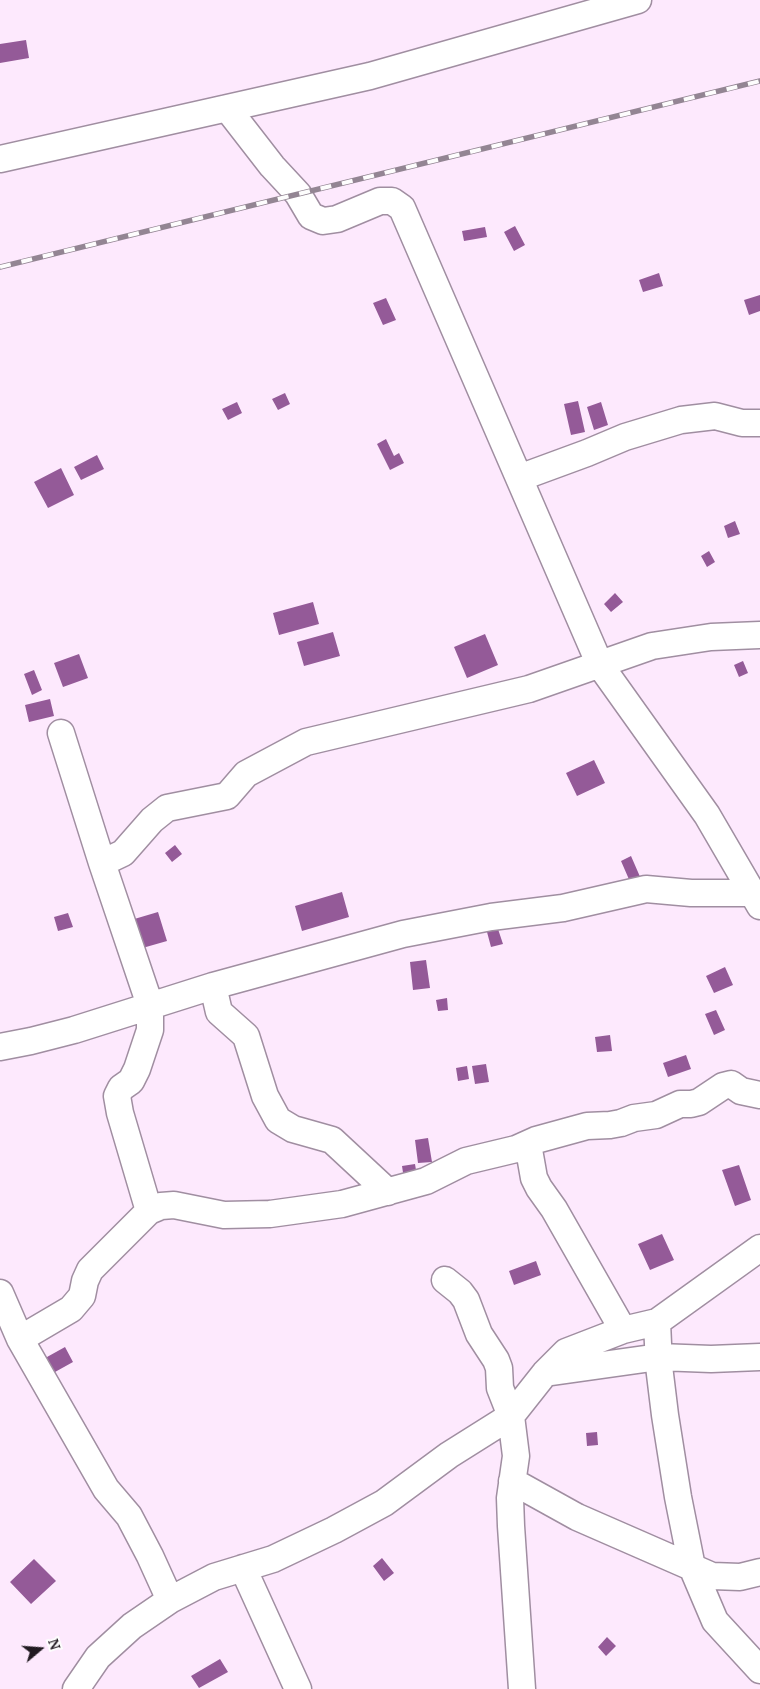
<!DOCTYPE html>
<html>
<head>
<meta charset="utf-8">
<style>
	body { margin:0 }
	#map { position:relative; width:760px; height:1689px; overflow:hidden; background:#fde9fd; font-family:"PT Serif",serif }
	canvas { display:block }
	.north { position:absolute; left:15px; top:1624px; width:50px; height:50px; -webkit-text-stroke:4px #fdfdfd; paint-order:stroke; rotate:72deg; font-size:14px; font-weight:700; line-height:20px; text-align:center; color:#211a21 }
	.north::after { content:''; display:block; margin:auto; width:18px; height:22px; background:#211a21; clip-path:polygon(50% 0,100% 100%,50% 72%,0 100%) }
</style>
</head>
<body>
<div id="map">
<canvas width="760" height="1689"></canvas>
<div class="north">N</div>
</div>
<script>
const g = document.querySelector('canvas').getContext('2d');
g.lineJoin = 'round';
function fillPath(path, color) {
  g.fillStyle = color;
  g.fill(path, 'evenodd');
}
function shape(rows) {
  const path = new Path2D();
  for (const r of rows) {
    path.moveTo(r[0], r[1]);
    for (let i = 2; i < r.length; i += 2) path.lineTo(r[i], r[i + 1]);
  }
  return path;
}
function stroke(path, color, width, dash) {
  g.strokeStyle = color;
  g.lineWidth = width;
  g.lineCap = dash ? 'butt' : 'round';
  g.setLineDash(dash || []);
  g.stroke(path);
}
fillPath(shape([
	[26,40,29,58,0,63,0,44],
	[515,226,525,245,514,251,504,232],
	[485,227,487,237,464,241,462,231],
	[659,273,663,286,643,292,639,280],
	[760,295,760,311,749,315,744,300],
	[386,298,396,320,383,325,373,303],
	[285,393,290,404,278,410,272,399],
	[578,401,585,432,571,435,564,404],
	[237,402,242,413,228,420,222,409],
	[601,402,608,425,594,430,587,407],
	[386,439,394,456,399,453,404,463,390,470,377,444],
	[97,455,104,469,81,480,74,467],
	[61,468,74,495,48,508,34,482],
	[735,521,740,534,728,538,724,526],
	[709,551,715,562,707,567,701,556],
	[615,593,623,602,611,612,604,604],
	[313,602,319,624,279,635,273,613],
	[333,632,340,656,304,666,297,642],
	[485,634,498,665,467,678,454,647],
	[79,654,88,678,63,687,54,663],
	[743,661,748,673,739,677,734,665],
	[34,670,42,690,32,695,24,674],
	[50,699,54,716,29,722,25,705],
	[594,760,605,783,577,796,566,773],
	[175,845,182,854,172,862,165,853],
	[631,856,641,879,631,884,621,861],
	[342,892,349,917,302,931,295,906],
	[158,912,167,941,139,949,131,920],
	[68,913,73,927,58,931,54,917],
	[498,929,503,944,491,947,487,932],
	[426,960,430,988,413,990,410,962],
	[725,967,733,985,714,993,706,976],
	[447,998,448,1010,438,1011,436,1000],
	[716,1010,725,1030,714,1035,705,1014],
	[610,1035,612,1051,597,1052,595,1037],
	[686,1055,691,1069,668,1077,663,1063],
	[486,1064,489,1082,475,1084,472,1066],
	[467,1066,469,1079,458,1081,456,1068],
	[428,1138,432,1162,418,1163,415,1140],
	[415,1164,417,1176,404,1179,402,1166],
	[739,1165,751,1200,735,1206,722,1170],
	[662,1234,674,1260,650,1270,638,1244],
	[536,1261,541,1275,514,1285,509,1271],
	[65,1347,73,1362,46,1377,38,1362],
	[597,1432,598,1445,587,1446,586,1433],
	[382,1558,394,1573,384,1581,373,1566],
	[34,1559,56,1581,31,1604,10,1582],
	[607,1637,616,1646,606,1656,598,1647],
	[220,1659,228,1672,199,1688,191,1676]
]), '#945a98');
const minor = shape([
	[227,108,272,166,298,194,311,216,323,221,337,219,380,201,392,201,402,208,600,665,707,815,760,906],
	[0,159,370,76,638,0],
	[519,478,587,453,625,437,681,420,715,416,742,423,760,423],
	[61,733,102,863,150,1005,150,1030,137,1069,131,1081,121,1088,117,1096,120,1113,149,1211],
	[102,863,123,853,152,820,167,808,227,796,246,774,306,742,529,689,652,646,711,637,760,635],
	[213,986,219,1012,246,1036,265,1096,278,1120,293,1129,332,1140,388,1192],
	[0,1047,31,1041,74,1030,213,986,403,934,491,917,563,908,646,889,691,893,752,893],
	[528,1144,534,1178,539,1188,554,1209,623,1330],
	[445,1280,460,1292,466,1300,479,1334,496,1360,499,1368,500,1388,511,1416,516,1456,510,1498,511,1526,522,1689],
	[0,1293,20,1339,106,1489,129,1516,150,1556,170,1600],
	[657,1322,659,1366,665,1415,678,1497,692,1567,715,1621,760,1670],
	[20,1339,71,1309,82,1296,85,1281,90,1270,149,1211,161,1206,174,1205,224,1215,270,1214,342,1204,426,1181,466,1161,516,1149,536,1140,587,1126,610,1125,621,1123,634,1118,656,1115,680,1104,691,1104,699,1102,723,1086,731,1084,741,1091,760,1095],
	[545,1373,659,1357,711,1359,760,1357],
	[512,1481,577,1517,712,1576,740,1577,760,1572],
	[243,1568,298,1689],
	[76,1689,98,1657,132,1626,170,1600,214,1577,273,1559,334,1530,384,1503,449,1455,511,1416,545,1373,566,1352,623,1330,657,1322,760,1248]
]);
stroke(minor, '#a08ea1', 29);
stroke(minor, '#fff', 26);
const rail = shape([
	[0,267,760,81]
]);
stroke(rail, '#938593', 5.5);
stroke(rail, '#fdfdfd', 4, [11]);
</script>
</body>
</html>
